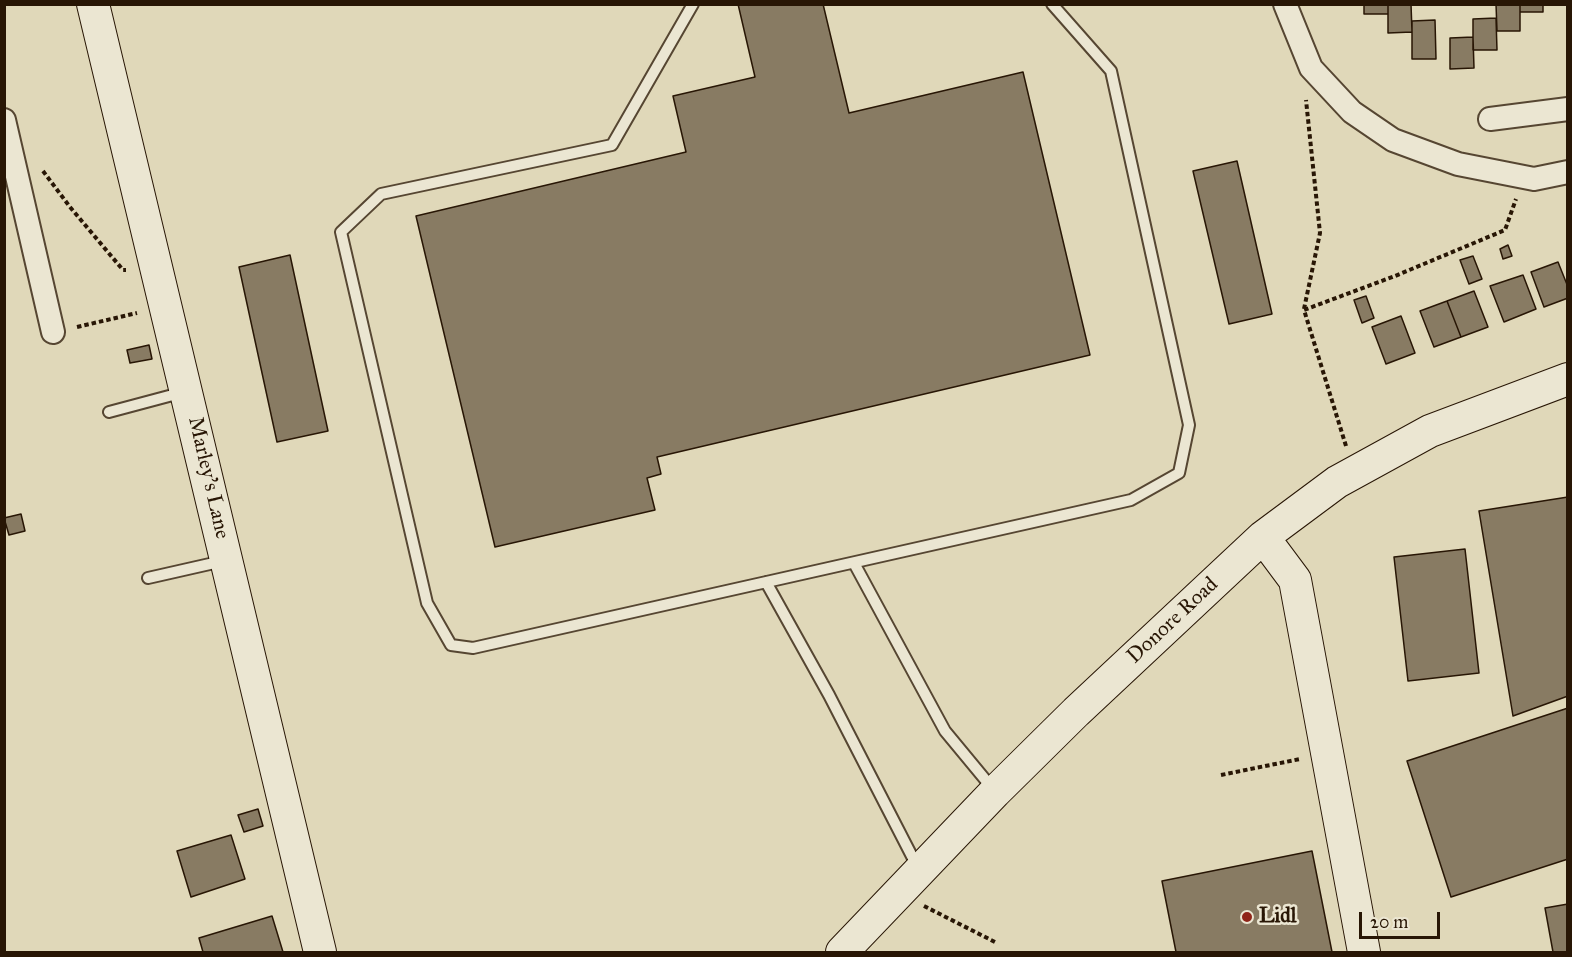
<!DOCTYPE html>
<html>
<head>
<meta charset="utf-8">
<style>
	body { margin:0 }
	#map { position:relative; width:1572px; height:957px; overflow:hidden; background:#e0d8b9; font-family:"IM FELL Great Primer",serif }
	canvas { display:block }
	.frame { position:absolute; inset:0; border:6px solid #281605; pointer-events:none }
	.scale { position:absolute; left:1359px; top:912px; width:81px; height:27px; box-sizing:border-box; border:3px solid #281605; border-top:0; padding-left:8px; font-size:18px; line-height:21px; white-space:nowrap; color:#281605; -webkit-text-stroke:4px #ebe6d2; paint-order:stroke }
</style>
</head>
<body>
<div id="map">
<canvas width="1572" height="957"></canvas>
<div class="frame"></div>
<div class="scale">20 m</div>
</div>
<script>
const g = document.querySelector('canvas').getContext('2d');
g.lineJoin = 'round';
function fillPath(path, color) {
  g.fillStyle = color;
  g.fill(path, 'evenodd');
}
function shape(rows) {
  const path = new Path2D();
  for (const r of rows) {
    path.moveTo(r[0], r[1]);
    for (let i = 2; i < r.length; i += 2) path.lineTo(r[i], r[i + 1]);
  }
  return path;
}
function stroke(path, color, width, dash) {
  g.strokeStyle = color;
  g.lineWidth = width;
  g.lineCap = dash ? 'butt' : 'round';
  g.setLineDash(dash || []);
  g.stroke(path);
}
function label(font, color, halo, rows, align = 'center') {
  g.font = font + ' "IM FELL Great Primer",serif';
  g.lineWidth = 5;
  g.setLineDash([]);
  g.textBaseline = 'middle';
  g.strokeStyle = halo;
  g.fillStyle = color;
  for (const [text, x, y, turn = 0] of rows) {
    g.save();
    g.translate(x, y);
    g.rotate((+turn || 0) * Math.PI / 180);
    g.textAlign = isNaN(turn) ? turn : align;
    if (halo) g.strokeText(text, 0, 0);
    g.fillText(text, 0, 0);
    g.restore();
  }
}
const building = shape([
	[738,4,823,4,849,113,1023,72,1090,355,657,457,661,474,647,478,655,510,495,547,416,216,686,152,673,96,755,77,738,4],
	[1364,4,1388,4,1388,14,1364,14,1364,4],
	[1388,4,1411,4,1412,32,1388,33,1388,4],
	[1496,4,1520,4,1520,31,1497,31,1496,4],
	[1520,4,1543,4,1543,12,1520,12,1520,4],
	[1496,18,1497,50,1473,50,1473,19,1496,18],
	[1435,20,1436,59,1412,59,1412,21,1435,20],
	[1473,37,1474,68,1450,69,1450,38,1473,37],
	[1237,161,1272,314,1229,324,1193,171,1237,161],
	[1508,245,1512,256,1503,259,1500,249,1508,245],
	[290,255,328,431,277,442,239,267,290,255],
	[1473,256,1482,279,1469,284,1460,260,1473,256],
	[1558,262,1568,287,1568,298,1544,307,1531,272,1558,262],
	[1523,275,1536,309,1504,322,1490,286,1523,275],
	[1474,291,1488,327,1461,337,1447,301,1474,291],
	[1366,296,1374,318,1362,323,1354,300,1366,296],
	[1447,301,1461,337,1434,347,1420,311,1447,301],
	[1401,316,1415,353,1386,364,1372,327,1401,316],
	[149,345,152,359,130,363,127,350,149,345],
	[1568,497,1568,696,1513,716,1479,511,1568,497],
	[21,514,25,531,9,535,4,518,21,514],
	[1465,549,1479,673,1408,681,1394,557,1465,549],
	[1568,708,1568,859,1451,897,1407,761,1568,708],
	[258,809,263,826,244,832,238,815,258,809],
	[231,835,245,879,191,897,177,851,231,835],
	[1312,851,1332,952,1176,952,1162,881,1312,851],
	[1568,904,1568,952,1553,952,1545,908,1568,904],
	[272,916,283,952,203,952,199,938,272,916]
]);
fillPath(building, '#887b63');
stroke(building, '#281605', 1.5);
const lane = shape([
	[693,4,612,145,381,194,341,232,427,603,451,645,473,648,1131,500,1179,473,1189,425,1111,71,1052,4],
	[109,412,184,392],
	[854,563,945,731,993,789],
	[148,578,223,561],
	[766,582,829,695,918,868]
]);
const street = shape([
	[1285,4,1311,68,1352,112,1393,140,1458,164,1534,179,1568,172],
	[1490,119,1568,109],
	[4,120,53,332]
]);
const secondary = shape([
	[93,4,320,952],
	[1263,537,1295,580,1364,952],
	[842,952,995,792,1076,712,1263,537,1337,482,1430,431,1568,379]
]);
stroke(lane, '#564632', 14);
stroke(street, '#564632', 26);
stroke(secondary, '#281605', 34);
stroke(shape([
	[43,171,70,207,123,270,126,270],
	[1304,309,1320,233,1306,100],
	[77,327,137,313],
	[1346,446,1304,310,1395,276,1505,230,1516,199],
	[1221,775,1300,759],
	[924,906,995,942]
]), '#281605', 4, [4.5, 3]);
stroke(lane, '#ebe6d2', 10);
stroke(street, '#ebe6d2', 22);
stroke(secondary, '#ebe6d2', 32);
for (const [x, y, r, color] of [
	[1247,917,6,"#8f2418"]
]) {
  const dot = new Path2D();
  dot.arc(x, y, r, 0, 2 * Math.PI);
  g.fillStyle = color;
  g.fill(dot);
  stroke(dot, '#ebe6d2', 2);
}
label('21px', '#281605', '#ebe6d2', [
	["Marley's Lane",208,478,77],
	["Donore Road",1173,621,-43]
]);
label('bold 21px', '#281605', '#ebe6d2', [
	["Lidl",1259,917]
], 'left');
</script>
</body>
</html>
